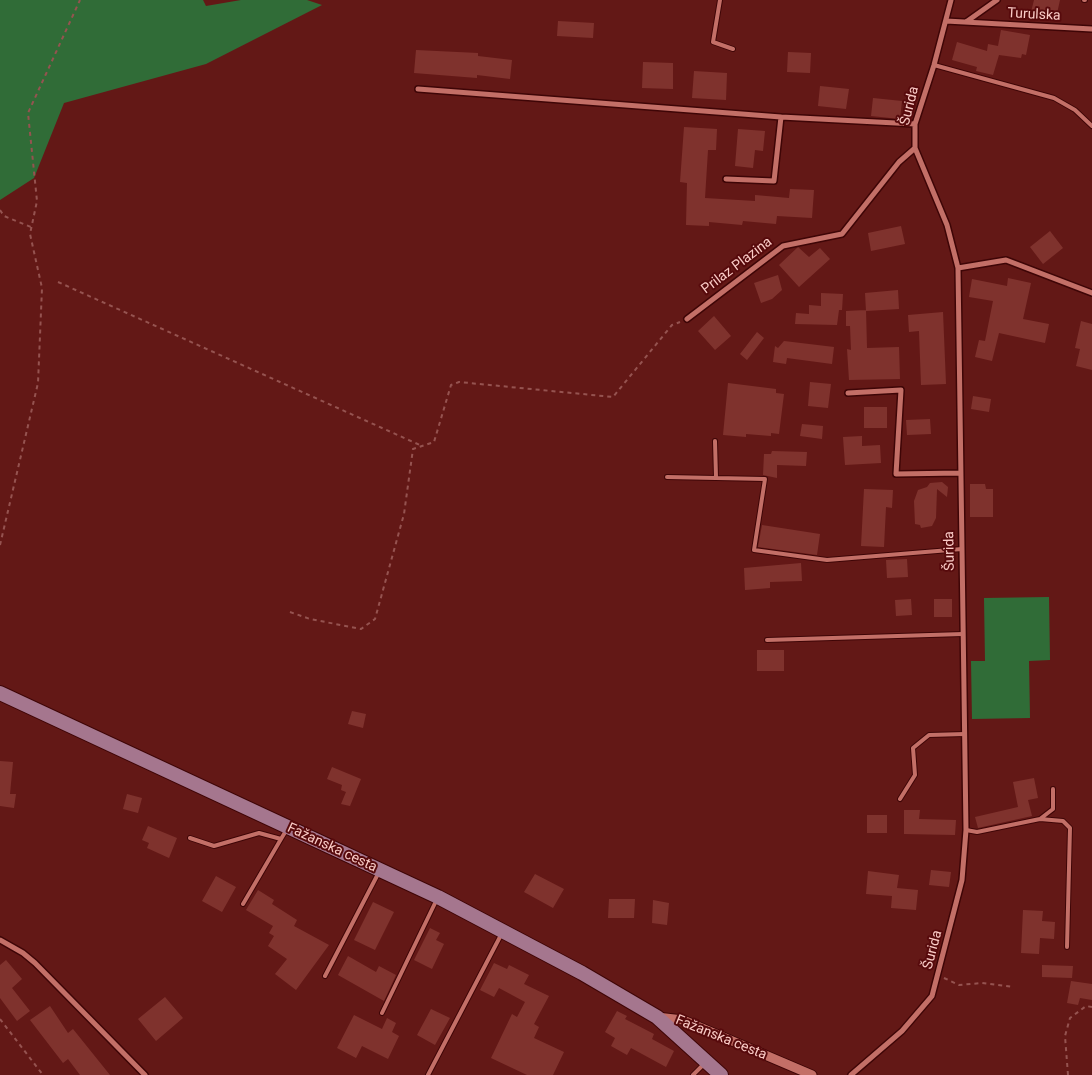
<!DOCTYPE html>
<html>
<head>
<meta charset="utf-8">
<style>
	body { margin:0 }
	canvas { display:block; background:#631816 }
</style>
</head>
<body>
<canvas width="1092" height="1075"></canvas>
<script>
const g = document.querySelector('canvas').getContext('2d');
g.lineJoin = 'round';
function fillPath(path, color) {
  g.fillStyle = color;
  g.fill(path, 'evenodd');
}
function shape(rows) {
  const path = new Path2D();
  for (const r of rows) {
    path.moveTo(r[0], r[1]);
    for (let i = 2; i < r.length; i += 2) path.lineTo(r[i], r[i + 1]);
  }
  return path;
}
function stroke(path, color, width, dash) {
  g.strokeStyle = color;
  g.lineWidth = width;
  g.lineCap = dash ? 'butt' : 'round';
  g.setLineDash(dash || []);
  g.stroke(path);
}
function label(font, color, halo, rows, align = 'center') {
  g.font = font + ' Roboto,sans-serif';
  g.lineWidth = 4;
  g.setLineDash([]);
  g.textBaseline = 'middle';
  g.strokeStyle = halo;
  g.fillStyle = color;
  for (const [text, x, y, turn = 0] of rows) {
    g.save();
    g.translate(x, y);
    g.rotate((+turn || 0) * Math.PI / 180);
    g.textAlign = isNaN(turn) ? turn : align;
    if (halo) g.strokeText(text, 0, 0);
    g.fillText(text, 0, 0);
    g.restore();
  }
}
fillPath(shape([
	[0,0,203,0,206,6,241,0,307,0,322,5,206,64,64,103,34,178,0,200],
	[1049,597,1050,660,1029,661,1030,718,972,719,971,661,985,661,984,598]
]), '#306c37');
fillPath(shape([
	[1034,0,1060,0,1056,18,1031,12],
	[558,21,594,23,593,38,557,36],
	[1001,30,1030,35,1026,55,1022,54,1021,58,999,55,993,75,976,71,977,67,952,60,957,42,987,51,988,44,998,46],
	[416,50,478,53,478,56,512,60,510,79,477,75,477,78,414,73],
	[788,52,811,53,810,73,787,72],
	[643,62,673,63,673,89,642,88],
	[694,71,727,73,726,100,692,98],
	[820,86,849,89,846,109,818,106],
	[873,98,902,101,900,119,871,116],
	[684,127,717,129,716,150,708,150,705,198,755,201,755,195,789,198,790,189,814,190,812,218,777,216,776,224,743,221,742,225,709,222,709,226,686,225,687,183,680,182],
	[738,129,765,131,763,151,755,150,753,168,735,166],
	[901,226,905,244,871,251,868,233],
	[1050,231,1063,248,1043,264,1030,247],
	[798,247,809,257,820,248,830,259,799,287,779,265],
	[778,275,782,290,772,299,761,303,754,283],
	[1008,278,1031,283,1023,319,1049,324,1045,343,999,333,992,361,975,357,979,340,985,341,993,301,969,297,972,279,1007,286],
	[898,290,899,309,866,311,865,293],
	[821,293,843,294,842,310,839,310,837,325,795,324,796,313,809,314,809,305,821,306],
	[866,310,867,348,899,347,900,379,849,380,847,349,851,350,850,326,846,326,846,311],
	[943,312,946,384,921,385,919,331,909,332,908,315],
	[714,316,731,336,715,350,698,331],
	[1081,321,1092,324,1092,370,1076,366,1080,349,1075,348],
	[757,332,764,338,747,360,740,354],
	[784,341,834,347,832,364,787,358,786,364,773,362,775,346,778,348],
	[810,382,831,384,828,408,808,406],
	[728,383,776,389,776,393,784,394,779,434,771,433,771,436,746,434,746,437,723,435],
	[973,396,991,399,989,412,971,409],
	[864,407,887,407,887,428,864,428],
	[930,419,931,434,907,435,906,420],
	[802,424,823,426,822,439,800,436],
	[862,436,862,446,880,445,881,463,845,465,843,437],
	[772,451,807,452,806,466,777,465,777,478,763,475,764,454,771,454],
	[942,482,948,487,947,497,937,489,936,518,932,526,921,528,920,525,915,524,914,501,918,490,927,487,930,483],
	[970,484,985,484,986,489,993,489,993,517,970,517],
	[864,489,893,490,892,508,886,507,884,547,861,546],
	[762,525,820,534,817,555,758,547],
	[907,559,908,577,887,578,886,560],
	[801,563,802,581,770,582,770,588,745,590,744,568],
	[911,599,912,615,896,616,895,600],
	[934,599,952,599,952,617,934,617],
	[757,650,784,650,784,671,757,671],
	[352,711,366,714,363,728,348,724],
	[0,761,13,762,10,794,16,794,14,808,0,806],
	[332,767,361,779,350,806,341,804,346,792,341,790,342,785,327,779],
	[1034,778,1038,798,1028,800,1032,816,978,828,975,817,1018,807,1013,782],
	[127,794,142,798,138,813,123,809],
	[904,810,920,810,919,819,956,820,955,835,904,834],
	[867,815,887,815,887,833,867,833],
	[148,826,177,838,169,858,147,848,149,843,142,840],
	[931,870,951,872,949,887,929,885],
	[868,871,899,875,897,888,918,890,916,910,891,908,892,896,866,894],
	[535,874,564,889,553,908,524,892],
	[216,876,236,887,222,912,202,901],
	[258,890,274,900,272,904,297,920,294,926,329,945,296,990,275,974,287,959,268,946,274,936,269,933,273,926,246,910],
	[609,899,635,899,634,918,608,918],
	[653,900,669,903,667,925,652,923],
	[373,902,394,912,375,950,354,940],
	[1023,910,1043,911,1042,921,1055,922,1054,939,1040,938,1039,954,1021,953],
	[430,928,440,933,436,940,444,944,432,969,414,960],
	[348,956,376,972,379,966,396,975,384,1001,338,975],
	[6,960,22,979,12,988,30,1011,17,1021,0,998,0,965],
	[494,963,507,969,509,965,529,975,524,984,549,996,534,1024,539,1027,534,1038,564,1052,553,1075,527,1075,491,1058,512,1014,517,1017,525,1002,499,988,494,997,480,990],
	[1042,965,1073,966,1072,978,1042,977],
	[1071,981,1092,984,1092,1000,1080,998,1078,1005,1067,1003],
	[165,997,183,1018,156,1041,138,1019],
	[50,1006,68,1033,73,1029,110,1075,80,1075,68,1059,63,1063,30,1020],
	[431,1009,450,1018,435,1045,417,1035],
	[617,1011,627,1016,625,1019,654,1034,652,1039,674,1051,666,1067,631,1048,627,1055,611,1046,615,1038,605,1032],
	[354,1015,382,1029,387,1018,396,1023,392,1032,399,1036,388,1059,362,1046,356,1058,337,1048]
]), '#7f322d');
const service = shape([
	[720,0,713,42,733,49],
	[1084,0,1085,0],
	[934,65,1054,98,1075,110,1092,126],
	[715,441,716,477],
	[667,477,765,479,754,550,827,560,962,549],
	[767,640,963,634],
	[900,799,915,775,913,748,929,735,965,734],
	[1040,819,1063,821,1070,828,1067,947],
	[966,830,977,832,1040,819,1053,809,1053,789],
	[190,838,214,846,259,833,281,839,287,829],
	[243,904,281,839],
	[325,976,379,872],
	[382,1013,437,899],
	[428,1075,502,933],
	[693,1075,705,1063]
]);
const minor = shape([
	[946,21,1092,29],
	[966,22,997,0],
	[418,89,781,117,915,124],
	[726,179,774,181,781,117],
	[958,268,1006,260,1092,293],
	[687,319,783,246,842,234,899,162,915,148],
	[848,393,901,390,896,474,960,473],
	[0,940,23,953,35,963,145,1075],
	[851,1075,902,1031,932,996,962,880,966,830,958,268,947,225,915,148,915,124,934,65,951,0]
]);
const tertiary = shape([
	[657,1017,683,1020,812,1075]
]);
const secondary = shape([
	[0,693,438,897,582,973,657,1017,721,1075]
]);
stroke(service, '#3e0506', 6);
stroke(minor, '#3e0506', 8);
stroke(tertiary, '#3e0506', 11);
stroke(secondary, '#3e0506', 16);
stroke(shape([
	[0,210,4,216,31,227],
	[58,282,422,446],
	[0,545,38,383,42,288,30,234,37,201,28,113,80,0],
	[290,612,310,619,361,629,375,619,404,514,413,449,434,442,451,385,459,382,613,397,672,325,680,322],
	[944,978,959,985,982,983,1014,987],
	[0,1019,43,1075],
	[1068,1075,1065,1036,1070,1018,1086,1006,1092,1007]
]), '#955350', 2, [4, 4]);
stroke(service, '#c36f67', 4);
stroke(minor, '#c36f67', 5);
stroke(tertiary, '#c36f67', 9);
stroke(secondary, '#a5768e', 14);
label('14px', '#facbc6', '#570a0c', [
	["Turulska",1034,15,3],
	["Šurida",910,106,-76],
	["Prilaz Plazina",737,266,-37],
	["Šurida",950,551,-91],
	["Fažanska cesta",332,848,25],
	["Šurida",933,950,-75],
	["Fažanska cesta",721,1038,22]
]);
</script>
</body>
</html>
